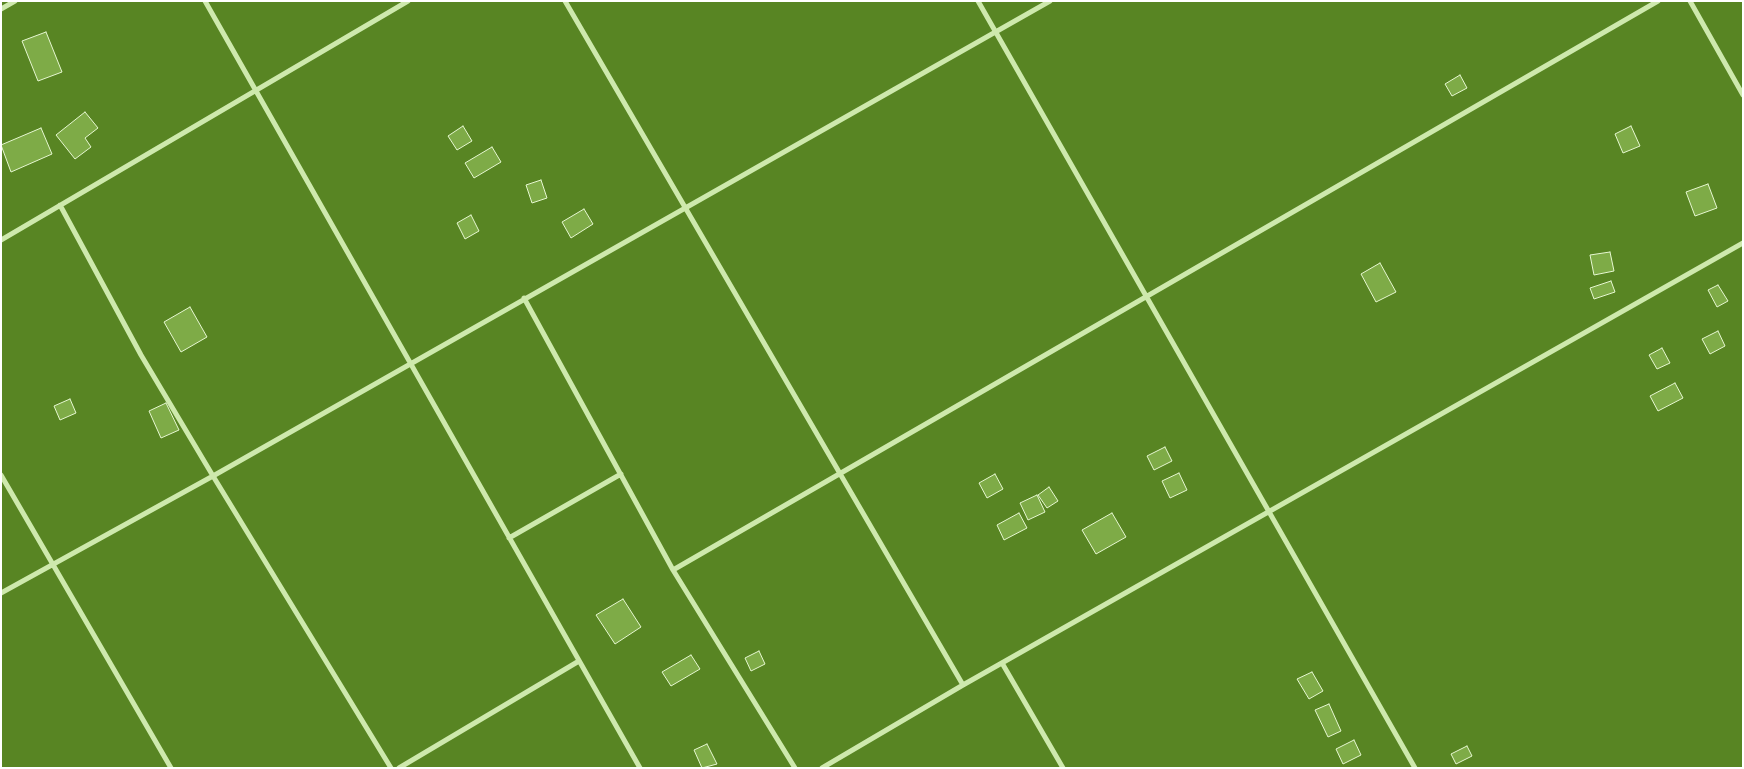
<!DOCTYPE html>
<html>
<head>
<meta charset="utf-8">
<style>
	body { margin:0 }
	#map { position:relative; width:1744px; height:769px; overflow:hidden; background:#588523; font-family:"Open Sans",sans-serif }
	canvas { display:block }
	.frame { position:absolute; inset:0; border:2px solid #fff; pointer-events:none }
</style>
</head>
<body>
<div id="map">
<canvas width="1744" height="769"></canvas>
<div class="frame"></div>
</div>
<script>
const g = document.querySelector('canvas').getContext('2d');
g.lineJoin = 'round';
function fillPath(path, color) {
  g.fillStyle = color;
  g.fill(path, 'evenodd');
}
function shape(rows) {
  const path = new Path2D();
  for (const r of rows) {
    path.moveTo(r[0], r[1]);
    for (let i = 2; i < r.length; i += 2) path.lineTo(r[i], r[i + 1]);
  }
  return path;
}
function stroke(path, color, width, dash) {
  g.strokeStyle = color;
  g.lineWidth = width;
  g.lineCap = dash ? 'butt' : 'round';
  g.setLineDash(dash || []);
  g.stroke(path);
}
const building = shape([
	[46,32,62,72,38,81,22,41,46,32],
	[1460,75,1467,88,1452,96,1445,84,1460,75],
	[85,112,98,128,85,138,91,147,75,159,56,135,85,112],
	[463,126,472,141,457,150,448,136,463,126],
	[1631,126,1640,146,1623,153,1615,134,1631,126],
	[41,128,52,154,11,172,1,145,41,128],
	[492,147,501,162,474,178,465,163,492,147],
	[541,180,547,198,532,203,526,185,541,180],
	[1708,184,1717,208,1695,216,1686,192,1708,184],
	[584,209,593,224,571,238,562,222,584,209],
	[471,215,479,231,465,239,457,223,471,215],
	[1610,252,1614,271,1594,275,1590,255,1610,252],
	[1380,263,1396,292,1376,302,1361,274,1380,263],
	[1611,281,1615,292,1594,299,1590,288,1611,281],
	[1718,285,1728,301,1717,307,1708,290,1718,285],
	[190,307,207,337,181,352,164,322,190,307],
	[1718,331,1725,346,1710,354,1702,339,1718,331],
	[1662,348,1670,363,1657,369,1649,355,1662,348],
	[1675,383,1683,398,1658,411,1650,396,1675,383],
	[70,399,76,413,60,420,54,406,70,399],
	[166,403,179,430,161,438,149,411,166,403],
	[1165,447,1172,461,1154,470,1147,456,1165,447],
	[1179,473,1187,490,1170,498,1162,481,1179,473],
	[995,474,1003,489,987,498,979,483,995,474],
	[1049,487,1058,501,1047,508,1038,495,1049,487],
	[1037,495,1045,512,1028,520,1020,503,1037,495],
	[1019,513,1027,528,1004,540,997,525,1019,513],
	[1112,513,1126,537,1096,554,1082,530,1112,513],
	[623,599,641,627,615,644,596,615,623,599],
	[759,651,765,664,751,671,745,658,759,651],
	[691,655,700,669,671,686,662,672,691,655],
	[1312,672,1323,691,1309,699,1297,679,1312,672],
	[1329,704,1341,731,1328,737,1315,710,1329,704],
	[1354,740,1361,755,1343,764,1336,749,1354,740],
	[707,744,717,764,702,768,694,750,707,744],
	[1467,746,1472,756,1456,764,1451,754,1467,746]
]);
fillPath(building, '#7eab47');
stroke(building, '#e6f7d1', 1);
stroke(shape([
	[205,1,640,768],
	[565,1,963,685],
	[978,1,1415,768],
	[1690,1,1743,95],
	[1,9,15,1],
	[60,205,141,355,213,476,391,768],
	[1,240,408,1],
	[524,298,673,570,795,768],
	[1,475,171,768],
	[509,538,621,474],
	[673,570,1658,1],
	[1,593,213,476,1050,1],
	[1002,663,1063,768],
	[399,768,579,661],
	[822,768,963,685,1743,243]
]), '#cee9ad', 5);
</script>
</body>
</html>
